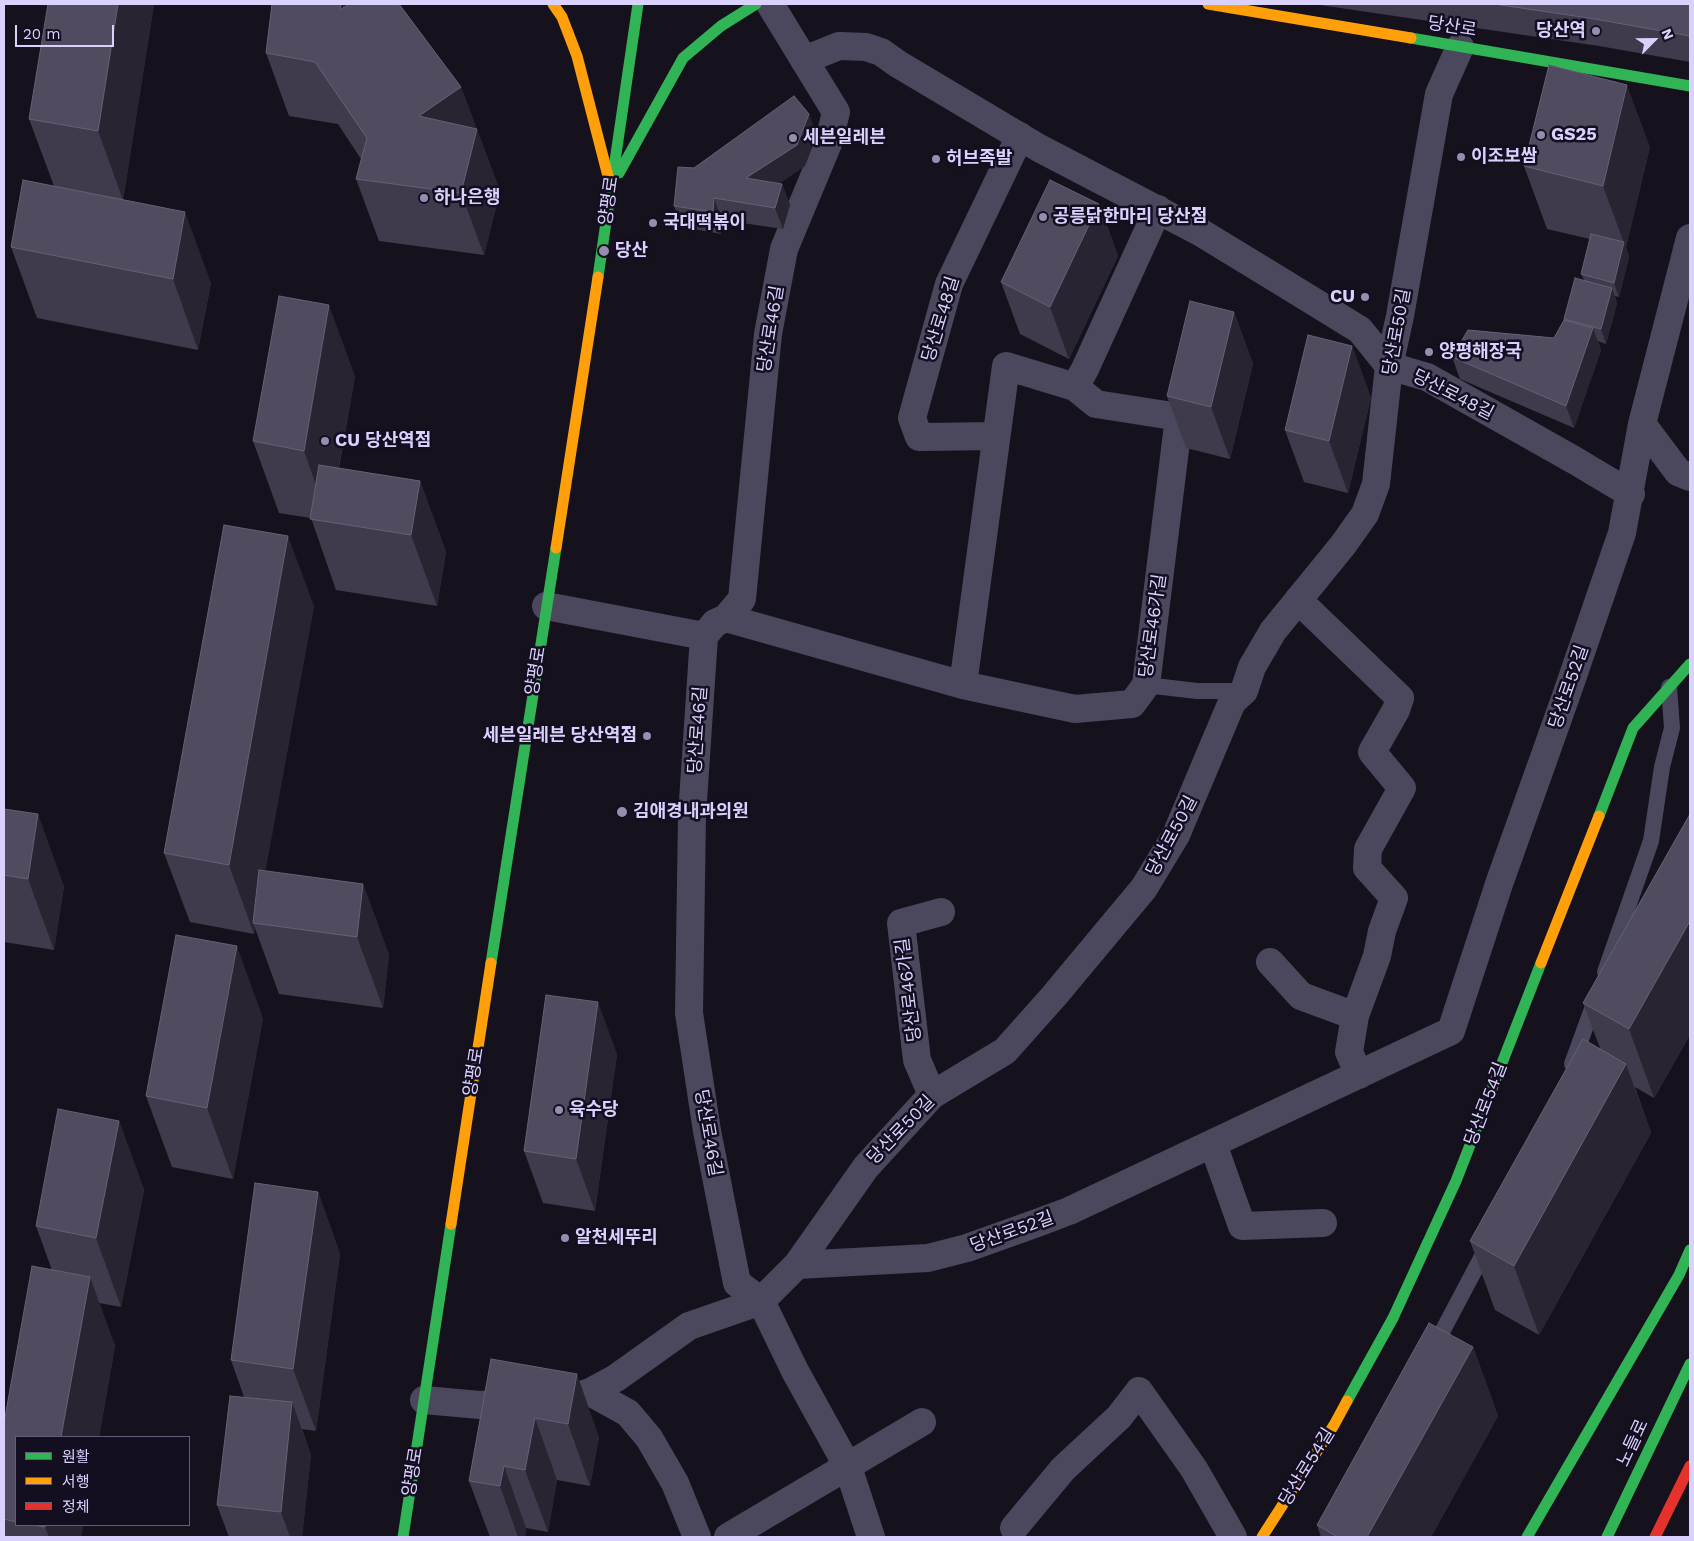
<!DOCTYPE html>
<html>
<head>
<meta charset="utf-8">
<style>
	body { margin:0 }
	#map { position:relative; width:1694px; height:1541px; overflow:hidden; background:#15121d; font-family:"Work Sans","Noto Sans KR",sans-serif }
	canvas { display:block }
	.frame { position:absolute; inset:0; border:5px solid #dbd1fd; pointer-events:none }
	.legend { position:absolute; left:15px; top:1436px; width:175px; height:90px; box-sizing:border-box; background:#140e21; border:1px solid #645c79; margin:0; padding:6px 9px; list-style:none; font-size:15px; color:#dbd1fd }
	.legend li { display:flex; align-items:center; gap:10px; height:25px }
	.legend b { width:25px; border:1px solid #645c79 }
	.north { position:absolute; left:1629px; top:15px; width:50px; height:50px; -webkit-text-stroke:4px #140e21; paint-order:stroke; rotate:67deg; font-size:14px; font-weight:700; line-height:20px; text-align:center; color:#dbd1fd }
	.north::after { content:''; display:block; margin:auto; width:18px; height:22px; background:#dbd1fd; clip-path:polygon(50% 0,100% 100%,50% 72%,0 100%) }
	.scale { position:absolute; left:15px; top:25px; width:99px; height:22px; box-sizing:border-box; border:2px solid #dbd1fd; border-top:0; padding-left:6px; font-size:15px; line-height:18px; white-space:nowrap; color:#dbd1fd; -webkit-text-stroke:4px #140e21; paint-order:stroke }
</style>
</head>
<body>
<div id="map">
<canvas width="1694" height="1541"></canvas>
<div class="frame"></div>
<ul class="legend">
<li><b style="height:6px;background:#30b455"></b>원활</li>
<li><b style="height:6px;background:#ff9f0a"></b>서행</li>
<li><b style="height:6px;background:#e5322d"></b>정체</li>
</ul>
<div class="north">N</div>
<div class="scale">20 m</div>
</div>
<script>
const g = document.querySelector('canvas').getContext('2d');
g.lineJoin = 'round';
function shape(rows) {
  const path = new Path2D();
  for (const r of rows) {
    path.moveTo(r[0], r[1]);
    for (let i = 2; i < r.length; i += 2) path.lineTo(r[i], r[i + 1]);
  }
  return path;
}
function stroke(path, color, width, dash) {
  g.strokeStyle = color;
  g.lineWidth = width;
  g.lineCap = dash ? 'butt' : 'round';
  g.setLineDash(dash || []);
  g.stroke(path);
}
function fillPath(path, color) {
  g.fillStyle = color;
  g.fill(path, 'evenodd');
}
function label(font, color, halo, rows, align = 'center') {
  g.font = font + ' "Work Sans","Noto Sans KR",sans-serif';
  g.lineWidth = 5;
  g.setLineDash([]);
  g.textBaseline = 'middle';
  g.strokeStyle = halo;
  g.fillStyle = color;
  for (const [text, x, y, turn = 0] of rows) {
    g.save();
    g.translate(x, y);
    g.rotate((+turn || 0) * Math.PI / 180);
    g.textAlign = isNaN(turn) ? turn : align;
    if (halo) g.strokeText(text, 0, 0);
    g.fillText(text, 0, 0);
    g.restore();
  }
}
stroke(shape([
	[1146,685,1197,691,1244,691],
	[1605,972,1651,841,1662,767,1672,728,1669,687],
	[1572,1064,1596,998],
	[1433,1349,1488,1245]
]), '#4b485e', 16);
stroke(shape([
	[770,4,836,112,829,141,784,249,768,334,742,599,726,618,715,623,704,636,692,816,689,1013,707,1131,737,1283,761,1301,795,1371,848,1467,871,1537],
	[804,60,839,46,866,47,881,52,898,64,1039,148,1200,232,1282,282,1360,330,1389,366,1427,377,1574,460,1631,494],
	[1642,424,1678,472,1690,477],
	[996,436,919,437,912,418,949,284,1020,136],
	[1298,600,1400,698,1396,710,1372,752,1402,788,1368,849,1367,868,1394,898,1382,931,1377,956,1355,1016],
	[546,606,704,636],
	[726,618,963,685,1075,709,1132,704,1146,685,1179,417,1096,404,1075,387],
	[963,685,1006,366,1075,387,1085,369,1158,209],
	[1270,962,1301,996,1355,1016,1349,1052,1359,1075],
	[932,1095,917,1060,901,923,941,912],
	[1213,1144,1242,1226,1323,1223],
	[797,1265,928,1258,967,1248,1037,1223,1069,1211,1451,1031,1500,881,1566,696,1622,533,1642,424,1690,238],
	[590,1392,628,1413,649,1438,675,1483,697,1537],
	[424,1400,480,1405,568,1399,590,1392,616,1378,689,1326,761,1301,797,1265,866,1167,932,1095,1005,1051,1054,996,1144,888,1176,835,1232,702,1244,691,1252,667,1273,631,1343,545,1365,514,1376,484,1389,366,1400,316,1439,94,1460,47],
	[1014,1528,1063,1469,1119,1417,1139,1391,1194,1469,1233,1537],
	[728,1537,922,1422]
]), '#4b485e', 28);
stroke(shape([
	[1411,38,1690,86],
	[619,173,683,58,721,26,756,4],
	[598,277,638,4],
	[1599,816,1633,728,1690,664],
	[491,963,556,548],
	[1347,1401,1393,1318,1456,1181,1541,963],
	[403,1537,451,1224],
	[1527,1537,1679,1275,1690,1250],
	[1607,1537,1690,1364]
]), '#30b455', 11);
stroke(shape([
	[553,4,562,17,577,56,608,176],
	[1208,4,1411,38],
	[556,548,598,277],
	[1541,963,1599,816],
	[451,1224,491,963],
	[1262,1537,1334,1425,1347,1401]
]), '#ff9f0a', 11);
stroke(shape([
	[1655,1537,1690,1466]
]), '#e5322d', 11);
fillPath(shape([
	[154,4,123,200,211,283,198,350,37,318,11,247,54,186,29,119],
	[1313,4,1690,4,1690,62,1599,46],
	[266,53,461,87,500,191,484,255,379,241,356,179,361,159,338,124,289,116],
	[817,135,805,166,778,184,782,184,790,205,783,229,722,220,721,234,682,227,674,206,694,168],
	[1650,147,1626,247,1629,257,1619,297,1615,296,1617,303,1606,344,1598,341,1601,350,1574,428,1460,379,1452,357,1554,338,1564,320,1564,319,1584,280,1581,274,1590,239,1547,229,1524,166],
	[1099,204,1118,256,1069,359,1020,334,1001,282],
	[1234,312,1253,364,1230,459,1186,448,1167,396],
	[1352,346,1371,398,1348,493,1304,482,1285,430],
	[355,376,339,468,420,481,446,552,437,606,336,590,311,518,279,513,253,441],
	[314,606,265,871,363,884,389,955,383,1008,279,994,255,928,254,934,190,922,164,853],
	[4,809,64,886,54,950,4,942],
	[1690,814,1690,1035,1654,1098,1635,1087,1651,1133,1539,1335,1495,1310,1470,1241,1600,1048,1583,1003],
	[263,1018,233,1179,172,1167,146,1096],
	[617,1054,595,1211,543,1203,524,1151],
	[119,1121,144,1190,121,1307,99,1303,115,1346,99,1437,16,1437,16,1525,83,1525,81,1537,4,1537,4,1423,52,1270,36,1226],
	[318,1192,340,1254,316,1431,302,1429,311,1455,302,1537,229,1537,217,1505,244,1397,231,1360],
	[1473,1347,1498,1416,1431,1537,1321,1537,1317,1525],
	[491,1359,599,1437,590,1486,557,1480,548,1532,526,1528,525,1537,490,1537,469,1481]
]), '#403b4c');
fillPath(shape([
	[118,4,154,4,123,200,98,131],
	[341,4,362,4,340,10],
	[1627,85,1650,147,1626,247,1629,257,1619,297,1614,283,1624,243,1603,186],
	[461,87,500,191,484,255,461,193,419,116],
	[809,114,817,135,805,166,754,200,746,178],
	[782,184,790,205,783,229,775,208],
	[714,198,722,220,721,234,713,212],
	[1099,204,1118,256,1069,359,1050,307],
	[185,212,211,283,198,350,173,279],
	[1612,288,1617,303,1606,344,1601,329],
	[329,305,355,376,329,522,304,451],
	[1234,312,1253,364,1230,459,1211,407],
	[1593,328,1601,350,1574,428,1566,406],
	[1352,346,1371,398,1348,493,1329,441],
	[420,481,446,552,437,606,411,535],
	[288,536,314,606,256,923,253,923,255,928,254,934,229,865],
	[38,814,64,886,54,950,28,879],
	[363,884,389,955,383,1008,357,937],
	[1690,921,1690,1035,1654,1098,1629,1029],
	[237,946,263,1018,233,1179,207,1108],
	[598,1002,617,1054,595,1211,576,1159],
	[1626,1064,1651,1133,1539,1335,1514,1266],
	[119,1121,144,1190,121,1307,96,1238],
	[318,1192,340,1254,316,1431,293,1369],
	[90,1277,115,1346,99,1437,61,1437],
	[1473,1347,1498,1416,1431,1537,1367,1537],
	[577,1374,599,1437,590,1486,568,1424],
	[292,1402,311,1455,302,1537,290,1537,281,1512],
	[535,1418,557,1480,548,1532,525,1470],
	[504,1466,526,1528,525,1537,518,1537,500,1486],
	[46,1525,83,1525,81,1537,49,1537,45,1527]
]), '#282431');
const building = shape([
	[48,4,118,4,98,131,29,119,48,4],
	[272,4,341,4,340,10,349,4,399,4,461,87,419,116,477,129,461,193,356,179,367,138,315,62,266,53,272,4],
	[1494,4,1690,4,1690,36,1589,18,1494,4],
	[1549,65,1627,85,1603,186,1524,166,1549,65],
	[794,96,809,114,797,145,746,178,782,184,775,208,714,198,713,212,674,206,678,167,694,168,794,96],
	[23,180,185,212,173,279,11,247,23,180],
	[1050,180,1099,204,1050,307,1001,282,1050,180],
	[1591,234,1624,242,1614,283,1581,274,1591,234],
	[1575,278,1612,288,1601,329,1564,319,1575,278],
	[279,296,329,305,304,451,253,441,279,296],
	[1190,301,1234,312,1211,407,1167,396,1190,301],
	[1564,320,1593,328,1566,406,1452,357,1468,330,1554,338,1564,320],
	[1308,335,1352,346,1329,441,1285,430,1308,335],
	[319,465,420,481,411,535,310,519,319,465],
	[224,525,288,536,229,865,164,853,224,525],
	[4,809,38,814,28,879,4,875,4,809],
	[1690,814,1690,921,1629,1029,1583,1003,1690,814],
	[259,870,363,884,357,937,253,923,259,870],
	[176,935,237,946,207,1108,146,1096,176,935],
	[546,995,598,1002,576,1159,524,1151,546,995],
	[1583,1039,1626,1064,1514,1266,1470,1241,1583,1039],
	[58,1109,119,1121,96,1238,36,1226,58,1109],
	[255,1183,318,1192,293,1369,231,1360,255,1183],
	[32,1266,90,1277,61,1437,16,1437,16,1522,4,1519,4,1423,32,1266],
	[1429,1323,1473,1347,1367,1537,1338,1537,1317,1525,1429,1323],
	[491,1359,577,1374,568,1424,535,1418,525,1470,504,1466,500,1486,469,1481,491,1359],
	[230,1396,292,1402,281,1512,217,1505,230,1396],
	[33,1525,46,1525,45,1527,33,1525]
]);
fillPath(building, '#504b5f');
stroke(building, '#666078', 1);
for (const [x, y, r, color] of [
	[1596,31,5,"#968eaf"],
	[1541,135,5,"#968eaf"],
	[793,138,5,"#968eaf"],
	[1461,157,5,"#968eaf"],
	[936,159,5,"#968eaf"],
	[424,198,5,"#968eaf"],
	[1043,217,5,"#968eaf"],
	[653,223,5,"#968eaf"],
	[604,251,6,"#968eaf"],
	[1365,297,5,"#968eaf"],
	[1429,352,5,"#968eaf"],
	[325,441,5,"#968eaf"],
	[647,736,5,"#968eaf"],
	[622,812,6,"#968eaf"],
	[559,1110,5,"#968eaf"],
	[565,1238,5,"#968eaf"]
]) {
  const dot = new Path2D();
  dot.arc(x, y, r, 0, 2 * Math.PI);
  g.fillStyle = color;
  g.fill(dot);
  stroke(dot, '#140e21', 2);
}
label('18px', '#dbd1fd', '#140e21', [
	["당산로",1452,27,9],
	["양평로",609,201,-82],
	["당산로48길",941,319,-73],
	["당산로46길",771,329,-81],
	["당산로50길",1397,332,-80],
	["당산로48길",1453,395,27],
	["당산로46가길",1153,626,-82],
	["양평로",536,671,-81],
	["당산로52길",1569,687,-71],
	["당산로46길",698,730,-86],
	["당산로50길",1172,836,-62],
	["당산로46가길",909,990,-97],
	["양평로",474,1072,-81],
	["당산로54길",1486,1104,-69],
	["당산로50길",901,1130,-46],
	["당산로46길",708,1133,80],
	["당산로52길",1012,1232,-20],
	["노들로",1633,1443,-65],
	["당산로54길",1307,1467,-58],
	["양평로",413,1472,-81]
]);
label('bold 18px', '#dbd1fd', '#140e21', [
	["당산역",1586,31,"right"],
	["GS25",1551,135],
	["세븐일레븐",803,138],
	["이조보쌈",1471,157],
	["허브족발",946,159],
	["하나은행",434,198],
	["공릉닭한마리 당산점",1053,217],
	["국대떡볶이",663,223],
	["당산",615,251],
	["CU",1355,297,"right"],
	["양평해장국",1439,352],
	["CU 당산역점",335,441],
	["세븐일레븐 당산역점",637,736,"right"],
	["김애경내과의원",633,812],
	["육수당",569,1110],
	["알천세뚜리",575,1238]
], 'left');
</script>
</body>
</html>
